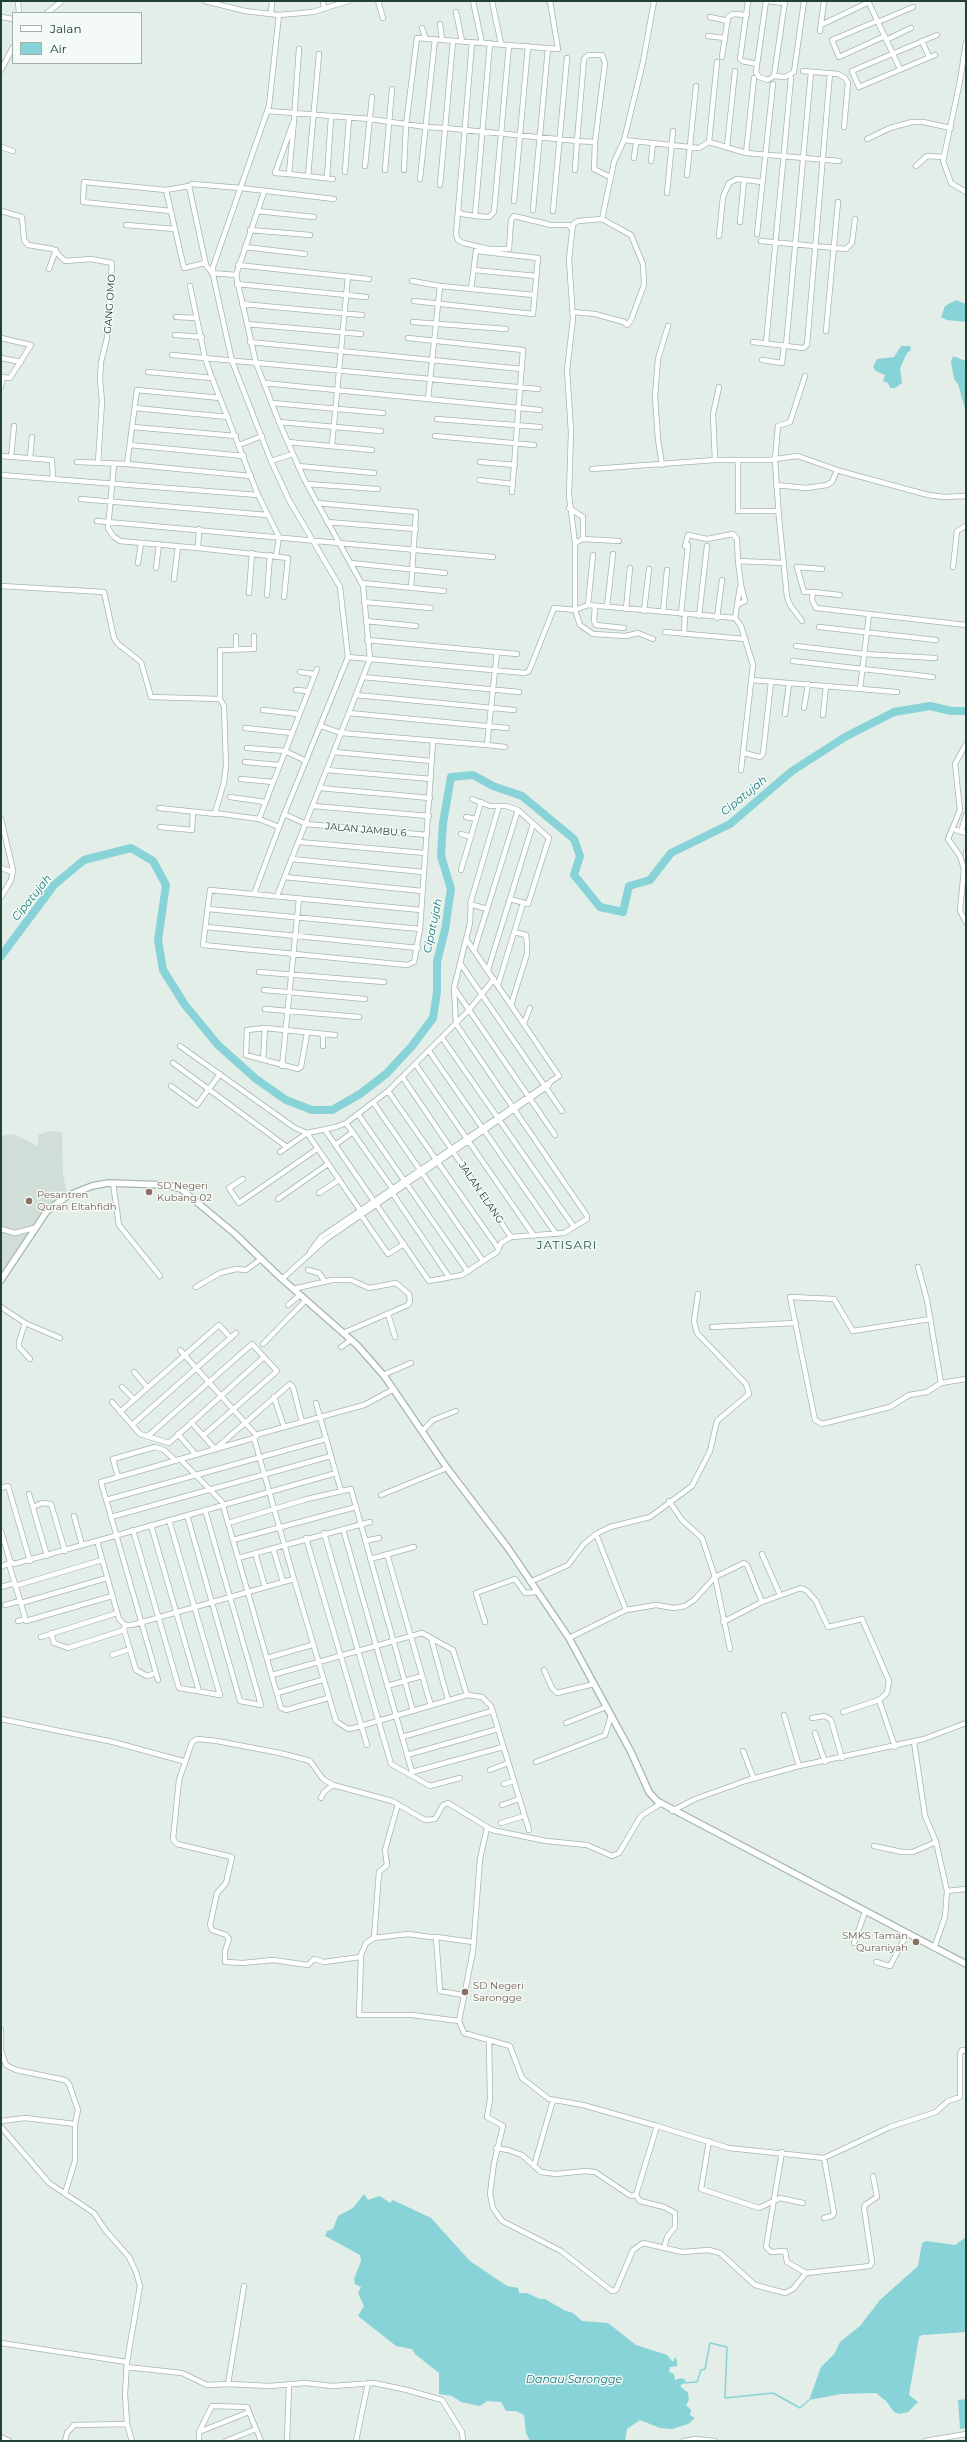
<!DOCTYPE html>
<html>
<head>
<meta charset="utf-8">
<style>
	body { margin:0 }
	#map { position:relative; width:967px; height:2442px; overflow:hidden; background:#e3eee8; font-family:Montserrat,sans-serif }
	canvas { display:block }
	.frame { position:absolute; inset:0; border:2px solid #214135; pointer-events:none }
	.legend { position:absolute; left:12px; top:12px; width:130px; height:52px; box-sizing:border-box; background:#f4faf6; border:1px solid #a0b0a9; margin:0; padding:5px 7px; list-style:none; font-size:12px; color:#214135 }
	.legend li { display:flex; align-items:center; gap:8px; height:20px }
	.legend b { width:20px; border:1px solid #a0b0a9 }
</style>
</head>
<body>
<div id="map">
<canvas width="967" height="2442"></canvas>
<div class="frame"></div>
<ul class="legend">
<li><b style="height:5px;background:#fff"></b>Jalan</li>
<li><b style="height:11px;background:#87d3d7"></b>Air</li>
</ul>
</div>
<script>
const g = document.querySelector('canvas').getContext('2d');
g.lineJoin = 'round';
function fillPath(path, color) {
  g.fillStyle = color;
  g.fill(path, 'evenodd');
}
function shape(rows) {
  const path = new Path2D();
  for (const r of rows) {
    path.moveTo(r[0], r[1]);
    for (let i = 2; i < r.length; i += 2) path.lineTo(r[i], r[i + 1]);
  }
  return path;
}
function stroke(path, color, width, dash) {
  g.strokeStyle = color;
  g.lineWidth = width;
  g.lineCap = dash ? 'butt' : 'round';
  g.setLineDash(dash || []);
  g.stroke(path);
}
function label(font, color, halo, rows, align = 'center') {
  g.font = font + ' Montserrat,sans-serif';
  g.lineWidth = 3;
  g.setLineDash([]);
  g.textBaseline = 'middle';
  g.strokeStyle = halo;
  g.fillStyle = color;
  for (const [text, x, y, turn = 0] of rows) {
    g.save();
    g.translate(x, y);
    g.rotate((+turn || 0) * Math.PI / 180);
    g.textAlign = isNaN(turn) ? turn : align;
    if (halo) g.strokeText(text, 0, 0);
    g.fillText(text, 0, 0);
    g.restore();
  }
}
fillPath(shape([
	[48,1131,62,1132,63,1174,67,1195,49,1207,1,1274,1,1136,14,1134,38,1146,38,1135]
]), '#d1ded7');
fillPath(shape([
	[956,300,966,304,966,322,947,320,941,317,945,306],
	[901,346,910,346,911,350,907,353,900,368,902,383,895,388,890,388,888,383,883,381,885,375,876,371,873,367,877,359,894,357],
	[953,356,966,361,966,412,958,384,954,379,951,362],
	[364,2194,368,2200,380,2196,390,2203,393,2200,431,2218,470,2261,507,2286,518,2288,519,2293,527,2293,540,2299,545,2299,564,2310,573,2313,582,2321,608,2323,636,2345,667,2355,673,2362,675,2357,677,2360,677,2366,670,2367,669,2372,674,2374,675,2380,681,2378,686,2380,680,2386,688,2393,689,2400,686,2405,691,2410,690,2415,695,2418,688,2424,672,2429,660,2428,640,2420,627,2429,625,2441,530,2441,526,2433,524,2415,516,2411,506,2411,501,2402,487,2401,480,2406,461,2402,452,2396,439,2394,439,2373,415,2354,412,2349,396,2346,358,2316,364,2306,358,2293,361,2287,355,2284,354,2279,361,2261,360,2255,325,2236,327,2231,333,2229,338,2216,353,2208],
	[966,2237,966,2332,922,2335,919,2337,909,2395,918,2402,908,2412,900,2414,894,2412,886,2401,876,2393,841,2394,809,2400,821,2367,835,2353,840,2342,860,2326,880,2300,918,2266,922,2243,926,2241,955,2245],
	[966,2399,966,2428,960,2429,958,2400]
]), '#87d3d7');
stroke(shape([
	[682,2383,697,2382,701,2370,705,2369,710,2343,727,2347,725,2398,773,2393,800,2408,809,2400]
]), '#87d3d7', 1.5);
stroke(shape([
	[1,956,54,885,84,860,131,848,153,861,166,885,158,940,163,970,185,1005,218,1045,256,1079,286,1100,312,1110,332,1110,360,1094,386,1074,412,1046,433,1018,437,992,437,962,445,930,451,889,441,856,443,823,451,777,473,775,493,786,522,796,574,839,580,856,574,875,600,907,623,912,629,886,650,880,671,853,730,824,792,771,845,737,894,712,930,706,951,711,966,711]
]), '#87d3d7', 8);
const minor = shape([
	[18,1,19,13],
	[205,1,245,11,279,15,313,12,348,1],
	[323,1,324,9],
	[378,1,383,18],
	[473,1,482,43],
	[492,1,501,44],
	[748,1,740,59,742,61,757,64],
	[766,1,756,72,759,77,768,80,774,76,785,1],
	[767,1,784,3],
	[868,1,900,69],
	[456,12,462,41],
	[47,13,62,1],
	[271,14,272,1],
	[1,17,13,19],
	[710,17,728,21],
	[877,21,832,40,839,57,885,36],
	[878,22,913,7],
	[440,24,442,40],
	[821,25,869,2],
	[422,28,425,37],
	[820,31,824,1],
	[708,36,725,38],
	[886,40,911,28],
	[922,41,929,57],
	[472,42,458,211,462,214,475,216,489,217,494,212,509,45],
	[966,42,960,81,943,161,951,183,966,192],
	[935,55,859,87,852,71,937,35],
	[722,57,728,17,733,14,747,15],
	[1,70,13,47],
	[803,71,838,74,845,78,848,83,844,127],
	[774,76,785,77,794,72,804,1],
	[268,111,370,119,426,127,445,128,577,141,595,142,605,63,602,55,588,55,584,59,577,141,575,170],
	[294,120,275,173,289,174,294,120,299,49],
	[867,139,890,128,912,122,923,122,951,128],
	[624,140,699,148,709,142,746,153,839,161],
	[595,142,594,169,610,177],
	[709,142,717,62],
	[1,147,13,151],
	[727,147,735,71],
	[746,153,754,78],
	[634,158,636,142],
	[651,161,653,143],
	[365,166,372,97],
	[916,166,927,156,944,157],
	[385,170,392,89],
	[404,170,406,125,417,38,558,49,550,1],
	[345,172,349,119],
	[289,174,333,179],
	[687,175,696,86],
	[308,176,319,54],
	[327,178,331,117],
	[420,179,435,39],
	[440,185,453,41],
	[166,190,184,268,205,263],
	[667,193,673,131],
	[514,201,528,46],
	[533,210,548,48],
	[1,211,22,217,24,240,28,245,53,249,65,261,91,259,112,263,107,338,101,362,100,380,102,401,98,463],
	[171,211,83,202,84,182,166,190,189,186],
	[257,211,314,217],
	[458,211,456,234,458,240,463,243,489,249,509,249,511,220,514,216,551,225,569,225,571,228],
	[553,211,567,58],
	[475,216,490,43],
	[602,219,614,162,624,140,643,62,654,1],
	[740,222,744,180],
	[126,225,175,229],
	[250,230,310,235],
	[757,234,773,84],
	[719,236,723,197,729,183,737,179,762,182],
	[761,241,846,249,852,243,855,219],
	[245,247,305,254],
	[238,265,369,279],
	[49,269,56,250],
	[474,270,536,276],
	[236,275,264,192],
	[412,281,440,286],
	[237,284,366,297],
	[190,286,205,358,212,378,258,495,279,537,276,556],
	[414,301,533,314,538,258,476,251,471,289],
	[242,304,362,315],
	[573,312,595,314,624,322,627,325,631,320,644,285,643,264,631,235,602,219,578,221,573,224,569,259,573,319,567,370,571,432,569,495,575,543,575,610,580,625,593,634,626,636,638,633,653,639],
	[176,317,196,318],
	[413,322,506,329],
	[247,324,361,334],
	[826,331,838,202],
	[175,335,202,337],
	[1,338,31,345,10,378,1,377],
	[408,338,523,350,512,492],
	[250,342,522,369],
	[753,342,803,348,807,345,830,73],
	[766,343,791,78],
	[786,346,811,72],
	[172,355,538,389],
	[1,358,21,362],
	[762,360,782,363,784,345],
	[148,372,212,378],
	[264,383,428,399,440,286,534,295],
	[1,387,3,377],
	[428,399,540,410],
	[272,403,383,413],
	[135,408,228,417],
	[437,419,540,427],
	[279,422,381,431],
	[133,427,236,436],
	[435,436,534,445],
	[288,442,372,450],
	[130,445,244,456],
	[239,445,262,436],
	[332,445,348,276],
	[1,456,52,460,53,479],
	[11,457,14,426],
	[30,458,32,437],
	[715,460,713,414,719,387],
	[738,460,738,511,778,511],
	[271,461,293,454],
	[77,462,127,464,251,476],
	[480,462,515,465],
	[114,464,108,528,113,536,120,541,198,548],
	[127,464,137,390,220,398],
	[662,465,658,439,655,397,658,359,668,326],
	[298,466,374,473],
	[592,469,715,460,768,460,798,456,840,471,928,495,944,497,966,496],
	[1,475,258,495],
	[479,480,513,484],
	[307,484,378,489],
	[776,485,806,488,827,485,832,482,837,470],
	[81,499,267,515],
	[317,503,416,512,411,588],
	[569,508,583,517,583,539],
	[97,521,493,557],
	[327,522,416,529],
	[199,529,198,548,288,558,284,597],
	[575,543,583,539,619,541],
	[688,548,685,546,688,535,707,539,733,534,737,539,738,561,784,563],
	[738,561,741,585],
	[138,563,141,543],
	[351,563,445,573],
	[953,567,957,531,966,526],
	[156,568,159,544],
	[822,569,797,567,804,592,813,592,812,600,816,608,966,625],
	[174,579,178,546],
	[362,583,444,591],
	[1,586,104,592,114,638,118,644,141,662,151,697,220,699],
	[813,592,840,595],
	[249,593,252,553],
	[267,595,270,555],
	[364,602,431,608],
	[588,605,593,555],
	[595,606,594,621,596,625,624,628],
	[607,607,613,554],
	[626,609,630,568],
	[644,611,649,569],
	[663,612,667,570],
	[681,614,688,545],
	[699,616,707,546],
	[717,618,722,580],
	[735,618,740,587,741,585,745,601,737,605],
	[366,621,416,626],
	[802,621,790,605,787,597,779,518,775,460,778,426,790,422,805,376],
	[819,627,936,640],
	[665,632,745,639],
	[684,634,685,614],
	[236,636,236,649],
	[254,636,254,649,220,650,220,699,224,706,226,765,224,782,215,813,259,819,279,827],
	[367,640,517,654],
	[796,646,864,654,935,658],
	[348,657,525,673,529,671,554,608,575,610,588,605,735,618,741,626,753,665,741,770],
	[793,661,933,677],
	[300,672,314,674],
	[363,677,519,692],
	[752,680,897,692],
	[860,689,869,614],
	[296,690,308,691],
	[356,695,514,710],
	[804,708,808,684],
	[263,710,299,714],
	[349,713,507,728],
	[785,714,789,684],
	[823,715,826,686],
	[321,726,341,733,487,745,497,652],
	[245,728,292,733],
	[966,744,955,764,960,810,948,839,960,856,964,869,960,911,966,922],
	[487,745,505,747],
	[247,748,285,751,306,761],
	[334,752,432,761],
	[744,753,760,757,763,754,771,682],
	[245,762,279,765],
	[327,770,431,779],
	[241,779,273,782],
	[320,788,430,798],
	[230,797,265,802],
	[472,799,490,806,506,806,518,810,549,838,528,904,510,899],
	[313,806,429,816],
	[159,808,216,814],
	[284,814,306,824,427,835],
	[466,817,476,819],
	[1,819,13,870,11,880,1,897],
	[259,819,317,669],
	[160,827,192,830,193,812],
	[956,830,966,833],
	[961,832,966,815],
	[461,834,471,837],
	[299,842,425,853],
	[966,852,966,857],
	[292,859,423,872],
	[1,868,13,872],
	[461,870,481,802],
	[285,877,422,891],
	[254,894,279,827,348,657,340,587,289,500,271,461,232,361,213,275,213,267,269,106,279,15],
	[277,896,370,659,363,586,304,479,279,422,256,363,236,275,212,273,206,265,189,186,192,184,241,188,334,199],
	[470,904,487,909],
	[208,909,420,929],
	[421,910,210,890,203,945,407,965,414,962,420,929,433,741],
	[206,927,418,948],
	[474,951,518,810],
	[460,963,562,1111],
	[488,970,533,824],
	[259,972,384,982],
	[498,985,523,903],
	[454,988,555,1135],
	[264,990,365,999],
	[511,1005,527,954,527,943,526,935,514,932],
	[265,1009,359,1017],
	[524,1023,530,1008],
	[265,1028,247,1030,246,1055,298,1069,301,1067,307,1033],
	[442,1038,574,1227],
	[180,1046,295,1128,307,1133,360,1210],
	[323,1046,323,1034],
	[429,1051,556,1234],
	[263,1060,265,1028,335,1035],
	[173,1063,287,1147],
	[416,1065,534,1236],
	[282,1066,299,899],
	[403,1078,511,1237],
	[171,1086,197,1105,220,1074],
	[388,1091,498,1248],
	[373,1102,483,1261],
	[358,1114,468,1272],
	[346,1123,392,1188],
	[325,1130,429,1281,462,1275,497,1252,501,1243,511,1237,564,1233,587,1219,587,1216,456,1024,454,988,470,923,471,901,499,806],
	[335,1145,353,1132],
	[280,1152,307,1133,336,1127,346,1123,388,1091,469,1010,494,979],
	[243,1179,229,1188,239,1203,317,1149],
	[113,1183,119,1225,160,1276],
	[391,1191,449,1277],
	[319,1193,339,1180],
	[278,1199,328,1164],
	[361,1215,388,1254,404,1244],
	[1,1229,15,1233,34,1228],
	[310,1252,321,1237,559,1076,466,939],
	[918,1267,927,1300,941,1383],
	[308,1270,319,1273,325,1282],
	[282,1279,325,1240,548,1086,551,1081],
	[196,1287,220,1273,236,1269,246,1270,261,1259],
	[293,1289,332,1280,351,1280,369,1288,396,1283,409,1294,410,1301,408,1305,343,1333],
	[288,1305,300,1295],
	[1,1307,25,1323,19,1342,19,1347,30,1359],
	[388,1314,395,1337],
	[930,1319,853,1331,834,1299,790,1297,815,1420,822,1424,890,1407,909,1395,927,1392,941,1383,966,1379],
	[25,1323,60,1338],
	[712,1327,796,1323],
	[263,1344,306,1300],
	[341,1347,351,1340],
	[180,1350,257,1436],
	[134,1372,147,1387],
	[383,1375,411,1363],
	[122,1387,134,1399],
	[274,1397,284,1427],
	[112,1402,140,1434,169,1443,264,1357],
	[316,1403,341,1491],
	[120,1412,219,1325,231,1338],
	[191,1422,215,1449,290,1384,293,1387,302,1422],
	[132,1425,236,1333],
	[423,1430,433,1420,456,1411],
	[178,1434,196,1455],
	[148,1436,252,1344,277,1371,204,1435],
	[181,1460,222,1502,281,1708,286,1710,328,1698],
	[118,1477,113,1459,155,1447,164,1450,176,1461],
	[1,1488,8,1486,30,1561],
	[29,1494,47,1556],
	[381,1495,447,1468],
	[106,1500,326,1439],
	[669,1501,682,1520,702,1538,715,1577,730,1649],
	[33,1507,42,1503,51,1504,65,1551],
	[187,1515,240,1701,261,1705,205,1510],
	[74,1516,82,1545],
	[111,1517,331,1456],
	[228,1523,307,1499,351,1489,413,1711],
	[151,1525,199,1691],
	[343,1529,412,1772,503,1747],
	[133,1530,179,1688,220,1695,169,1520],
	[1,1531,10,1561,14,1564,97,1541,119,1619,125,1625,132,1625,294,1579,254,1438,259,1434,364,1405,394,1389],
	[324,1533,391,1764,430,1786,460,1778],
	[596,1534,626,1610],
	[306,1538,367,1745],
	[233,1540,356,1507],
	[97,1541,336,1473],
	[365,1541,379,1538],
	[273,1548,283,1582],
	[255,1553,265,1587],
	[387,1554,431,1706],
	[762,1554,780,1595],
	[238,1558,370,1522],
	[370,1559,414,1547],
	[9,1564,26,1621,112,1596],
	[1,1567,9,1563],
	[294,1579,336,1721,348,1729,354,1728,467,1695,482,1697,491,1706,529,1830],
	[530,1582,568,1565,584,1544,596,1534,610,1527,650,1517,692,1486,710,1451,717,1421,749,1394,746,1384,697,1333,694,1321,698,1294],
	[15,1586,102,1560],
	[1,1587,15,1583],
	[21,1603,107,1578],
	[5,1605,20,1601],
	[18,1621,25,1619],
	[485,1622,476,1593,515,1579,525,1593,537,1592],
	[723,1622,762,1602,801,1588,807,1591,816,1601,828,1627,862,1619,889,1681,887,1693,879,1700,895,1747],
	[124,1630,136,1670,147,1676,156,1673],
	[51,1633,54,1643,68,1648,124,1630,125,1625],
	[41,1637,117,1613],
	[431,1638,448,1700],
	[569,1638,626,1610,656,1605,674,1608,685,1606,694,1600,715,1577,744,1563,747,1565,762,1602],
	[112,1655,130,1649],
	[267,1658,312,1645],
	[544,1670,552,1688,557,1693,594,1684],
	[272,1675,422,1633,453,1650,467,1695],
	[158,1680,101,1482,254,1438],
	[387,1686,422,1676],
	[277,1693,322,1680],
	[843,1712,879,1700],
	[784,1715,799,1766],
	[812,1718,825,1716,831,1720,842,1758],
	[1,1719,113,1742,183,1761],
	[566,1723,606,1707],
	[815,1733,825,1762],
	[402,1737,492,1711],
	[914,1742,925,1816,936,1842,947,1891,945,1917,934,1948],
	[743,1751,754,1779],
	[407,1755,498,1729],
	[536,1762,605,1735,611,1716],
	[490,1770,508,1763],
	[504,1784,514,1781],
	[321,1798,324,1792,333,1785],
	[502,1805,519,1799],
	[672,1811,695,1799,745,1781,799,1766,924,1739,966,1723],
	[501,1823,524,1816],
	[487,1828,480,1859,473,1951,459,2021,464,2033,489,2040,490,2099,487,2117,503,2126,494,2163,490,2194,493,2208,502,2221,561,2251,612,2291,616,2290,633,2250,643,2243,682,2252,709,2250,720,2253,755,2285,785,2293,793,2289,806,2273,870,2266,872,2262,864,2208,865,2205,877,2197,873,2176],
	[874,1846,902,1852,913,1852,936,1842],
	[947,1891,966,1889],
	[436,1937,473,1942],
	[374,1938,379,1872,387,1865,385,1850,398,1804],
	[854,1943,865,1912],
	[361,1956,359,2015,412,2015,459,2021],
	[876,1962,890,1966,907,1934],
	[463,1995,440,1991,436,1937,430,1937,408,1934,374,1938,366,1943,360,1957,324,1962,314,1959,308,1965,273,1960,243,1963,225,1962,225,1951,229,1939,226,1935,212,1930,210,1925,217,1893,226,1883,232,1857,177,1844,173,1839,179,1780,192,1742,197,1739,217,1741,280,1753,310,1761,323,1779,333,1785,392,1801,425,1820,435,1819,443,1805,448,1803,492,1830,546,1841,587,1845,612,1856,619,1853,641,1816,660,1804],
	[1,2030,1,2051,6,2065,16,2070,65,2080,69,2084,78,2110,75,2124,75,2161,65,2193],
	[489,2040,510,2046,522,2078,549,2099,583,2105,657,2126],
	[1,2121,25,2118,75,2124],
	[1,2127,49,2183,94,2213,106,2231,129,2257,136,2272,140,2286,127,2362,125,2394,127,2424,132,2441],
	[709,2141,701,2189,759,2208,780,2198,803,2203],
	[496,2148,508,2150,522,2155,541,2172,556,2174,585,2171,595,2172,631,2196,636,2195,657,2126,729,2148,824,2158,890,2127,936,2112,948,2101,960,2097,960,2054,962,2050,966,2051],
	[782,2152,766,2247,771,2252,785,2251,787,2262,806,2273],
	[824,2158,834,2213,832,2216,824,2218],
	[534,2166,553,2100],
	[636,2195,640,2201,664,2207,675,2213,675,2227,667,2237,664,2248],
	[1,2343,127,2362],
	[126,2367,182,2373,207,2385,228,2384,244,2286],
	[228,2384,270,2386,305,2383,332,2386,374,2383,407,2390,442,2400,462,2432,463,2441],
	[199,2432,249,2412],
	[1,2437,9,2441],
	[65,2441,67,2433,74,2425,127,2424],
	[199,2441,199,2432,212,2406,247,2407,261,2441],
	[226,2441,256,2429],
	[287,2441,289,2385],
	[356,2441,368,2383],
	[684,2441,695,2439,715,2441],
	[925,2441,966,2434]
]);
const tertiary = shape([
	[1,1280,47,1211,67,1196,92,1186,108,1183,167,1185,181,1189,234,1233,282,1279,357,1345,385,1377,447,1468,508,1548,569,1638,631,1752,649,1792,657,1801,966,1964]
]);
stroke(minor, '#a5b7af', 6);
stroke(tertiary, '#a5b7af', 8);
stroke(minor, '#fff', 4.5);
stroke(tertiary, '#fff', 5.5);
for (const [x, y, r, color] of [
	[149,1192,4,"#8d6e63"],
	[29,1201,4,"#8d6e63"],
	[916,1942,4,"#8d6e63"],
	[465,1992,4,"#8d6e63"]
]) {
  const dot = new Path2D();
  dot.arc(x, y, r, 0, 2 * Math.PI);
  g.fillStyle = color;
  g.fill(dot);
  stroke(dot, '#f4faf6', 1.5);
}
label('10px', '#214135', '#f4faf6', [
	["GANG OMO",110,304,-86],
	["JALAN JAMBU 6",366,830,5],
	["JALAN ELANG",481,1193,56]
]);
label('10px', '#785e54', '#f4faf6', [
	["SD Negeri",157,1186],
	["Kubang 02",157,1198],
	["Pesantren",37,1195],
	["Quran Eltahfidh",37,1207],
	["SMKS Taman",908,1936,"right"],
	["Quraniyah",908,1948,"right"],
	["SD Negeri",473,1986],
	["Sarongge",473,1998]
], 'left');
label('italic 11px', '#167c82', '#f4faf6', [
	["Cipatujah",744,796,-39],
	["Cipatujah",32,898,-51],
	["Cipatujah",433,926,-78],
	["Danau Sarongge",574,2380]
]);
g.letterSpacing = '1px';
label('12px', '#1b5540', '#f4faf6', [
	["JATISARI",567,1245]
]);
g.letterSpacing = '0px';
</script>
</body>
</html>
